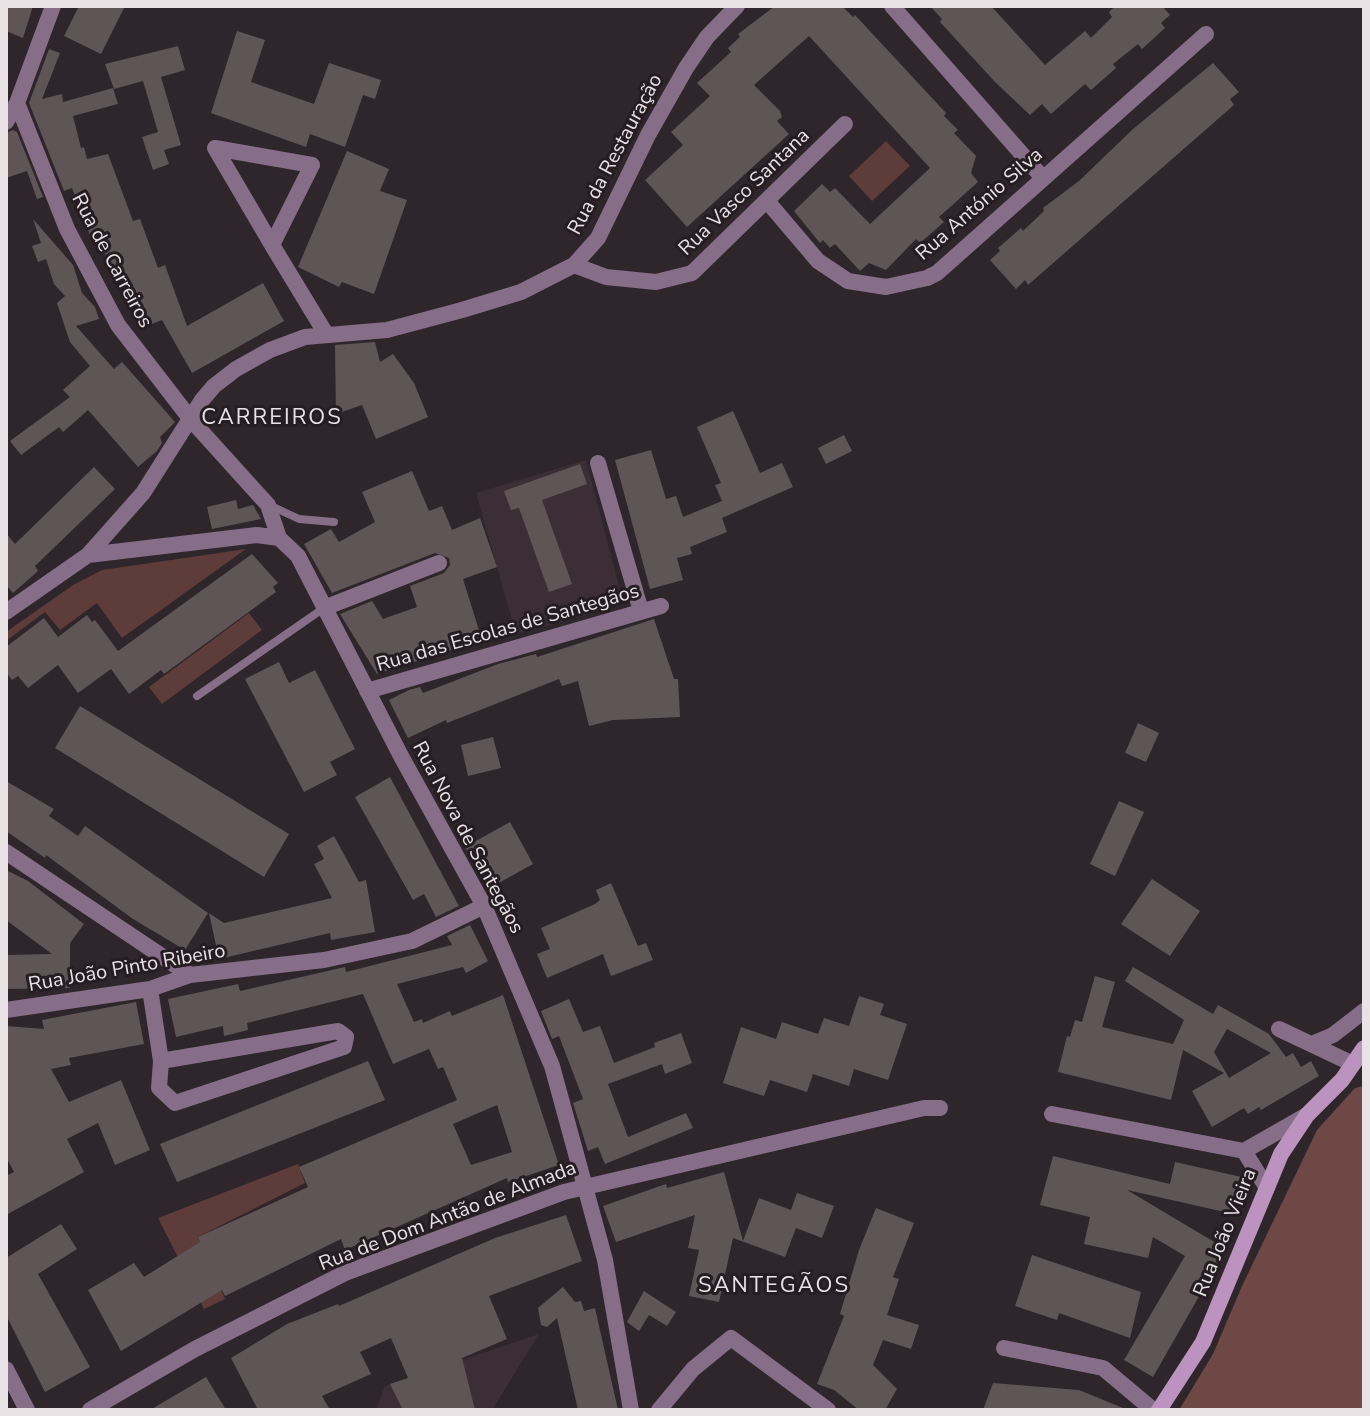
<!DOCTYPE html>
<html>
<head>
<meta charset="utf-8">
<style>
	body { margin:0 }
	#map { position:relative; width:1370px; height:1416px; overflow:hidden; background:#2e262b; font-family:"Nunito Sans",sans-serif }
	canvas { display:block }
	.frame { position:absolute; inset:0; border:8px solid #e8e2e5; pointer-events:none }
</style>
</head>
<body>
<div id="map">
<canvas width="1370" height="1416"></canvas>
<div class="frame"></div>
</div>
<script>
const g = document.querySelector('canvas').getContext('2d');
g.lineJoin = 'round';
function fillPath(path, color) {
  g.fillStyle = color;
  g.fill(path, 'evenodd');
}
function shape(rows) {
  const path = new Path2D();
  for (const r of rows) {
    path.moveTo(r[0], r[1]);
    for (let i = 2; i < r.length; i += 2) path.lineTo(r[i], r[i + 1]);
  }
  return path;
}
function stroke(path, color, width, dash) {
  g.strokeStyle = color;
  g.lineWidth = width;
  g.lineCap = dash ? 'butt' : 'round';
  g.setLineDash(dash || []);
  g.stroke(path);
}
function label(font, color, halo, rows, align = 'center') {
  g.font = font + ' "Nunito Sans",sans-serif';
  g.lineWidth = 6;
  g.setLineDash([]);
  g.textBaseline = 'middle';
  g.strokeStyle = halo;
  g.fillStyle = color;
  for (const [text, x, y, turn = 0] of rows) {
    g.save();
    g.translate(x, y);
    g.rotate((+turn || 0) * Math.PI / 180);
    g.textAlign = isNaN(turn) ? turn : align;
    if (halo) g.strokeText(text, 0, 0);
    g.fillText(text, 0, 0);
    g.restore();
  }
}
fillPath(shape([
	[586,460,622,598,609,609,516,634,476,493],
	[539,1334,492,1410,376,1410,385,1386]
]), '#3c2e35');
fillPath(shape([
	[886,141,910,166,872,201,849,176],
	[246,549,122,638,97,603,60,630,45,612,6,641,6,632,73,585,102,570],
	[249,613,262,630,162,704,149,687],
	[298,1164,305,1183,198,1237,225,1299,204,1309,158,1218]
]), '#5d3c39');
fillPath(shape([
	[1364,1086,1362,1410,1179,1410,1213,1354,1242,1286,1317,1130,1355,1088]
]), '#6e4845');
fillPath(shape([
	[6,6,33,6,23,38,6,31],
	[79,6,125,6,101,54,64,36],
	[775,6,842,6,853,17,855,15,946,113,944,116,958,130,954,133,976,156,971,173,978,182,939,217,944,222,920,243,916,239,886,270,869,263,860,271,835,244,830,248,823,240,820,243,794,211,822,184,830,192,835,188,870,224,930,168,809,36,754,85,780,111,782,117,777,121,789,134,687,227,645,180,683,145,671,132,710,96,697,83,731,52,728,48,740,37,738,34],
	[930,6,991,6,1045,65,1085,31,1091,38,1112,17,1109,12,1115,6,1162,6,1170,15,1161,23,1165,28,1142,49,1138,44,1113,64,1116,68,1091,90,1085,84,1051,114,1042,104,1030,115,995,82,940,22,942,19],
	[237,31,265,40,251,82,314,104,329,63,381,80,375,99,363,95,345,147,310,134,306,147,211,113],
	[178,46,185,70,161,77,181,145,164,150,169,164,153,170,142,137,158,132,143,81,114,89,105,64],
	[49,49,60,53,42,99,62,94,63,102,113,88,118,104,73,116,81,148,84,147,87,159,108,154,133,221,140,219,158,268,165,265,187,326,263,283,284,321,192,373,162,320,141,328,122,278,115,281,97,232,90,235,72,188,64,191,29,103],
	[1213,63,1239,92,1230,99,1234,105,1028,285,1025,280,1016,289,990,260,1000,251,998,248,1021,228,1023,231,1044,211,1043,208,1079,181,1133,129],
	[13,130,17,132,43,197,37,199,27,171,6,178,6,133],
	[347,151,389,169,380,191,407,200,374,294,342,282,339,287,298,267],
	[33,219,73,265,82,293,95,307,99,319,76,326,114,369,122,362,175,422,160,437,162,443,157,451,138,467,88,410,63,432,59,427,21,455,10,441,70,397,63,390,90,366,70,342,57,303,65,296,54,284,46,259,38,262,32,246,41,243],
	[375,342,380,362,393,354,414,383,428,417,376,439,362,405,336,414,335,345],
	[733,411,760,473,782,463,793,487,722,518,727,532,690,547,692,554,677,558,683,580,650,589,615,460,651,450,666,499,676,496,683,517,722,501,715,485,721,483,697,427],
	[844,435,852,451,826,464,818,448],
	[580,464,587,484,542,500,572,584,549,592,519,508,511,510,504,491],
	[94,467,115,489,35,566,38,571,13,593,6,585,6,533,15,544],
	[412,471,429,511,442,506,452,530,480,518,497,567,463,579,482,640,377,674,340,614,372,601,383,619,417,607,410,586,444,573,450,565,449,558,435,553,332,593,304,544,331,529,339,542,375,522,362,492],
	[236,500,238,509,253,505,261,519,212,529,207,507],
	[252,554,278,583,273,587,276,592,164,674,161,670,129,694,111,669,78,693,58,665,28,688,18,676,12,680,6,672,6,647,44,618,58,637,87,615,92,622,95,620,118,651],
	[654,619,674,679,678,679,680,717,613,720,589,726,578,681,562,686,559,679,447,723,446,720,408,738,389,700,409,690,420,687,423,693,498,664,536,654,537,657],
	[279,662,289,683,315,670,355,749,330,762,337,775,304,792,245,679],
	[80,706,289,834,264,877,55,748],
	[1138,723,1159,733,1146,762,1125,753],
	[493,737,501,768,468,776,461,745],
	[390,777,459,906,436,917,424,894,413,900,355,797],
	[6,781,54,809,49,816,78,836,85,826,208,913,185,950,133,919,46,855,45,858,6,831],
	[1119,801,1144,812,1115,876,1090,864],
	[510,822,533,864,488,889,465,847],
	[334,836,359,882,366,880,375,932,331,940,330,933,219,959,209,913,224,923,332,898,314,864,324,859,317,846],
	[6,870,28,881,84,924,70,943,70,988,6,989,6,955,52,954,6,920],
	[1152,879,1200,911,1170,956,1121,924],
	[611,883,638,946,646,943,653,960,611,976,603,954,547,978,537,954,550,949,541,928,595,904,600,900,596,890],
	[470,925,488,961,466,973,463,967,397,984,414,1022,422,1019,423,1023,450,1011,452,1016,503,995,559,1165,508,1182,507,1178,345,1250,341,1239,225,1296,222,1290,121,1351,88,1290,134,1263,144,1277,200,1242,198,1237,308,1187,299,1167,457,1100,443,1067,438,1069,429,1049,393,1064,363,994,247,1023,248,1030,224,1036,223,1026,176,1037,168,999,238,984,240,991,345,967,346,972,452,945,447,936],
	[497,1105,512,1152,471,1165,453,1124],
	[1133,967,1213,1014,1218,1005,1269,1034,1286,1057,1293,1053,1301,1067,1311,1061,1319,1076,1261,1110,1259,1107,1248,1114,1244,1108,1212,1127,1192,1091,1224,1073,1183,1050,1171,1100,1058,1072,1067,1036,1070,1037,1075,1020,1082,1022,1095,976,1115,982,1102,1027,1173,1044,1184,1020,1125,981],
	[1227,1029,1271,1053,1229,1078,1214,1052],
	[859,996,884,1004,880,1015,907,1024,888,1080,854,1069,849,1086,813,1074,807,1092,770,1080,764,1096,723,1083,741,1027,776,1039,782,1022,818,1034,824,1018,849,1026],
	[569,999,583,1032,600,1026,614,1063,655,1047,654,1043,681,1033,692,1063,665,1074,662,1064,608,1084,628,1137,686,1113,693,1128,605,1164,598,1147,588,1151,573,1103,583,1099,559,1036,552,1039,541,1011],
	[136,1002,144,1044,69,1058,71,1065,51,1069,69,1102,121,1080,150,1150,115,1165,98,1123,67,1139,84,1172,6,1215,6,1176,14,1172,6,1157,6,1026,44,1029,42,1020],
	[368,1061,385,1100,177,1182,160,1144],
	[1053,1156,1170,1184,1175,1162,1246,1178,1238,1215,1127,1190,1226,1249,1153,1377,1124,1360,1185,1256,1153,1237,1148,1258,1084,1244,1090,1217,1040,1205],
	[724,1172,743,1241,759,1198,791,1210,797,1193,834,1206,822,1238,796,1228,785,1257,733,1238,719,1302,689,1296,699,1250,688,1248,695,1215,616,1242,603,1206,666,1184,667,1188],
	[876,1208,914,1223,893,1277,899,1279,887,1315,919,1325,911,1349,883,1340,873,1365,897,1389,885,1410,859,1410,834,1390,817,1384,844,1316,840,1314,859,1250],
	[566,1215,582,1261,489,1296,507,1339,462,1358,475,1410,403,1410,390,1384,408,1378,391,1338,360,1352,371,1374,322,1396,330,1410,258,1410,231,1358,287,1324,338,1304,339,1306,495,1238],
	[61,1224,77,1249,38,1274,90,1367,45,1392,6,1315,6,1258],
	[1032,1255,1141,1292,1130,1338,1059,1313,1057,1320,1015,1306],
	[563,1287,575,1302,581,1301,584,1311,595,1308,618,1410,578,1410,557,1318,547,1327,541,1325,538,1308],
	[644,1291,676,1312,667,1326,649,1315,639,1331,627,1322],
	[206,1377,226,1410,150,1410],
	[993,1383,1079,1390,1128,1410,983,1410]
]), '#5f5557');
stroke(shape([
	[269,505,299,519,334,522],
	[197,696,324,608]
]), '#866d88', 8);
stroke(shape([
	[892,6,1042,177],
	[17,103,67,229,118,325,192,421,268,505,279,538],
	[6,122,17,103,53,6],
	[767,201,818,261,848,281,886,287,927,278,937,273,1206,34],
	[272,245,215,148,312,165,272,245,326,334],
	[574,265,606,277,656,282,692,273,845,124],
	[598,463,641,611],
	[88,555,257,535,279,538,298,556,402,758,484,906,552,1066,605,1260,631,1410],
	[324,608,439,563],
	[6,612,88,555,143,493,202,400,214,386,236,369,270,350,305,337,387,330,462,310,521,292,574,265,598,238,648,135,686,68,707,37,737,6],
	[367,691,661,606],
	[6,852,190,975],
	[150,989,161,1061,159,1088,175,1103,344,1047,346,1037,338,1031,161,1061],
	[6,1010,150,989,190,975,324,960,412,941,484,906],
	[1279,1029,1353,1064],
	[1314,1043,1333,1035,1364,1011],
	[1052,1114,1244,1151],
	[1267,1188,1244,1151,1307,1115],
	[1004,1348,1103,1368,1153,1410],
	[6,1369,27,1410],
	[90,1410,195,1349,345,1273,564,1192,924,1108,940,1108],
	[659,1410,693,1369,731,1338,828,1410]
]), '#866d88', 16);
stroke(shape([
	[1159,1410,1203,1342,1281,1154,1307,1115,1342,1080,1364,1048]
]), '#bc93bf', 16);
label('20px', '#e8e2e5', '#251d21', [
	["Rua da Restauração",616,155,-62],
	["Rua Vasco Santana",745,193,-44],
	["Rua António Silva",980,205,-41],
	["Rua de Carreiros",111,261,62],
	["Rua das Escolas de Santegãos",508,629,-16],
	["Rua Nova de Santegãos",467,838,62],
	["Rua João Pinto Ribeiro",127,969,-10],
	["Rua de Dom Antão de Almada",448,1217,-21],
	["Rua João Vieira",1226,1233,-68]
]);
g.letterSpacing = '2px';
label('22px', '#e8e2e5', '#251d21', [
	["CARREIROS",272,419],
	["SANTEGÃOS",774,1287]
]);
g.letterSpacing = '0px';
</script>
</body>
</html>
